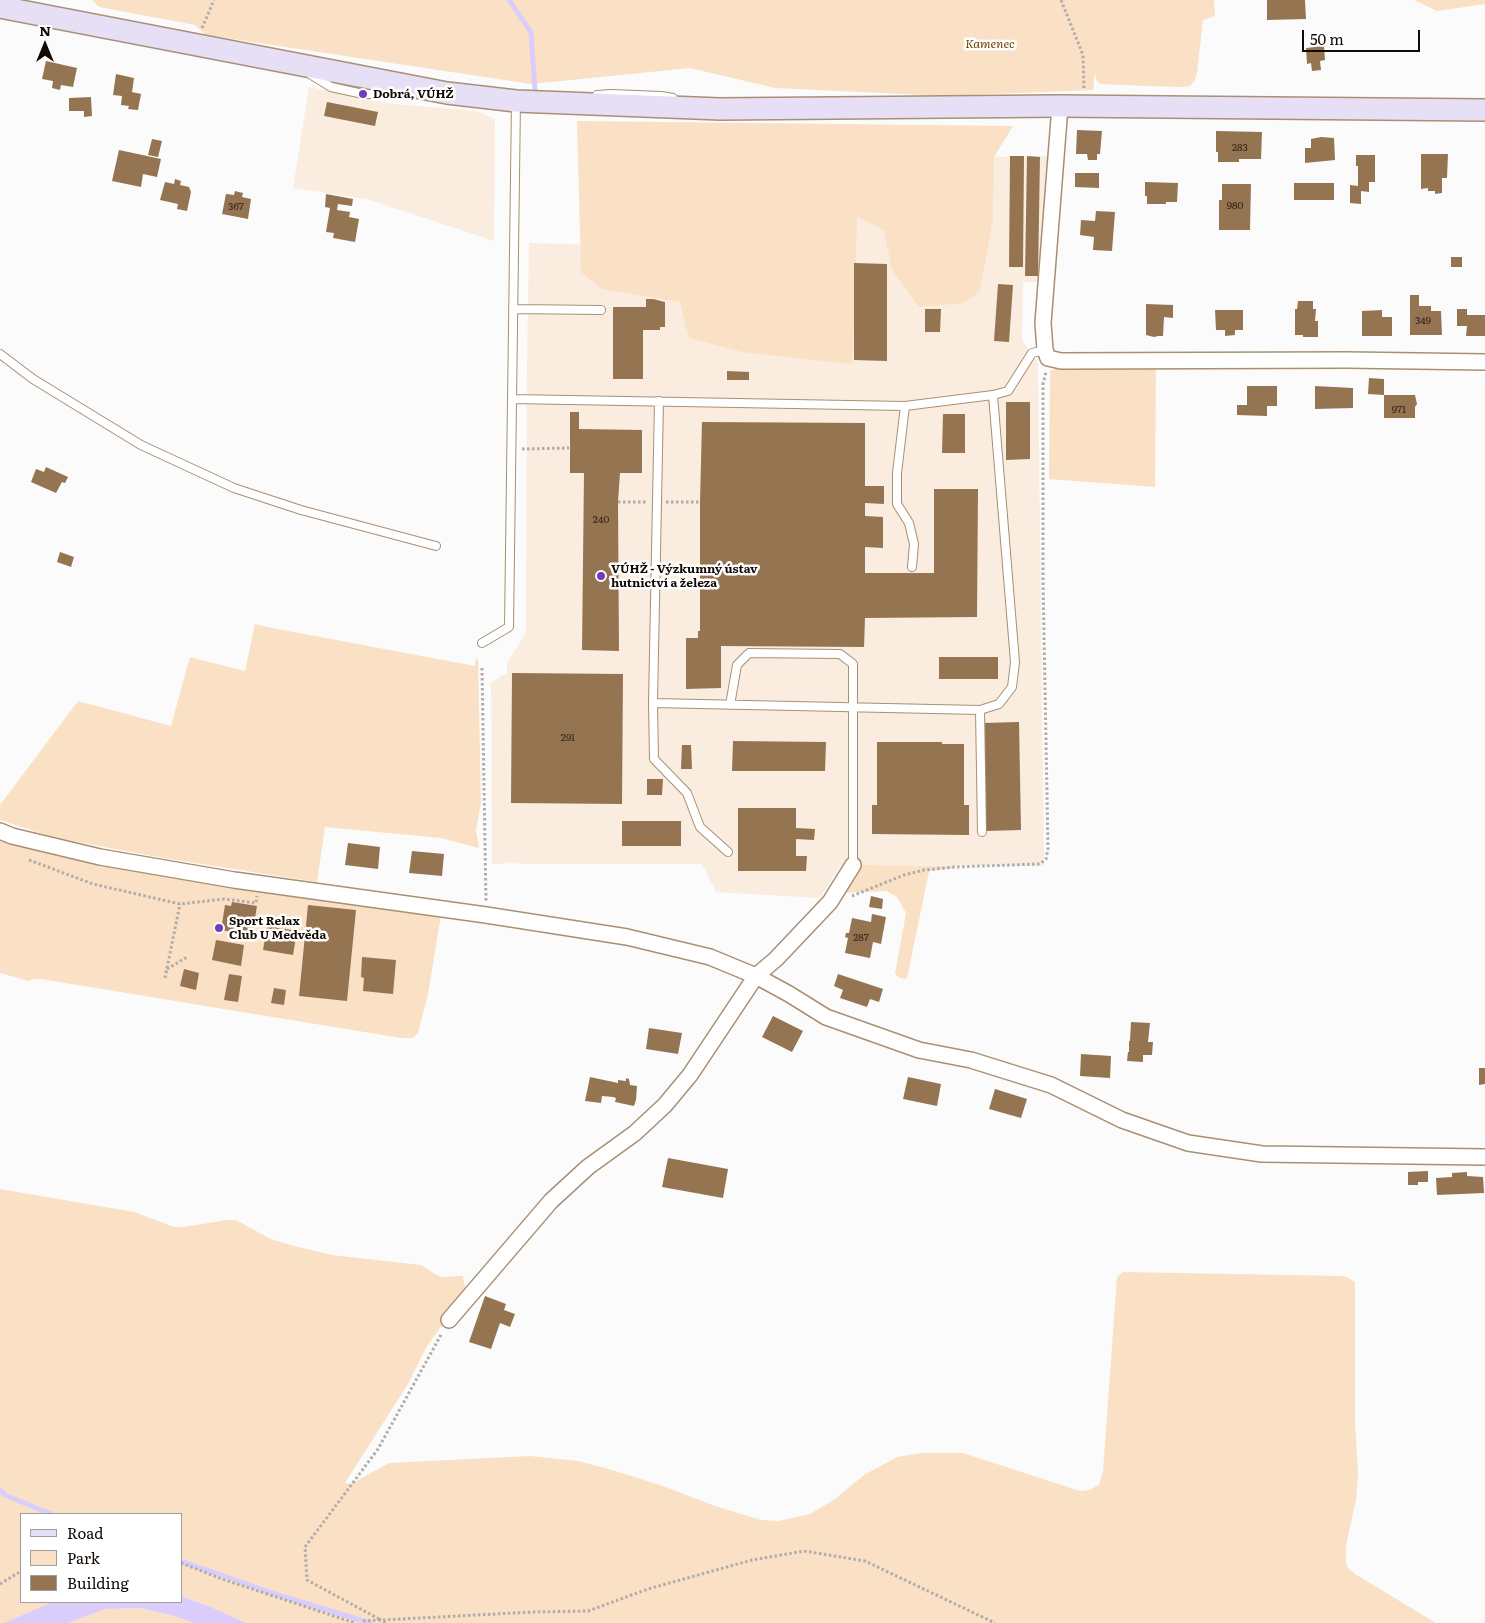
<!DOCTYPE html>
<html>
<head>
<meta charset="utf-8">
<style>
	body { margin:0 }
	#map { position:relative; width:1485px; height:1623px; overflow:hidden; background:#fbfbfb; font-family:Literata,serif }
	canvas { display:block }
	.legend { position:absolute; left:20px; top:1513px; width:162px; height:90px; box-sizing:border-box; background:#fff; border:1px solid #a09d9a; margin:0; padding:6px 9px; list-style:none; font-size:15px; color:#120902 }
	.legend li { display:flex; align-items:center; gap:10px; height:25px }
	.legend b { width:25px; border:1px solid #a09d9a }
	.north { position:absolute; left:20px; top:20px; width:50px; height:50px; -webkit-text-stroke:4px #fff; paint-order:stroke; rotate:0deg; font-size:14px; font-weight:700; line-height:20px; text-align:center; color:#120902 }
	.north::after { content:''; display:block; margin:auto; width:18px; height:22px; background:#120902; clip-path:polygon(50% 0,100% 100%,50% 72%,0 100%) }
	.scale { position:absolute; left:1302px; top:30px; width:118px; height:22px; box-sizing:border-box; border:2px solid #120902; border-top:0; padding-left:6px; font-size:15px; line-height:18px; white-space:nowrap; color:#120902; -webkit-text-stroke:4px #fff; paint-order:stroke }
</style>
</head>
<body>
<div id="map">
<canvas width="1485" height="1623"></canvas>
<ul class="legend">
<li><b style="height:6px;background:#e6dff6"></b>Road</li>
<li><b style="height:14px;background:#fae0c5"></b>Park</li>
<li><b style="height:14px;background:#957452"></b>Building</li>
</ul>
<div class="north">N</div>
<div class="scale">50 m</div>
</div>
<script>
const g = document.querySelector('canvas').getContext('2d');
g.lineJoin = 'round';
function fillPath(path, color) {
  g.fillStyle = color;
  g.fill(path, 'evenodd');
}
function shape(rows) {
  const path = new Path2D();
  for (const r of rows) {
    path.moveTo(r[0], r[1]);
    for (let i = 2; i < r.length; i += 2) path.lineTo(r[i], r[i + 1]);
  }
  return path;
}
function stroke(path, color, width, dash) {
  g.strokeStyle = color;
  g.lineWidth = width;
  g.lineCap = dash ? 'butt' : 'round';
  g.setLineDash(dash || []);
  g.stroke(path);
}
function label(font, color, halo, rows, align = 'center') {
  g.font = font + ' Literata,serif';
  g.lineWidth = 5;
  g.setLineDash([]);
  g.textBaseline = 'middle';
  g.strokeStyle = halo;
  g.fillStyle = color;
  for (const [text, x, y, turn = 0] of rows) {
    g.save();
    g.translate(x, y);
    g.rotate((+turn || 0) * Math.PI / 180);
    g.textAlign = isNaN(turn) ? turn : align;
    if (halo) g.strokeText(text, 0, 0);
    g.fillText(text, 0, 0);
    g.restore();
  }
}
fillPath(shape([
	[309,87,393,104,477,111,495,119,494,241,367,199,293,188],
	[1057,156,1047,282,1023,282,1022,340,1038,363,1044,864,1041,866,841,865,820,898,716,892,702,864,520,864,505,862,502,864,492,864,491,683,503,675,507,674,507,663,526,633,527,364,529,243,732,249,854,263,856,217,993,217,994,157]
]), '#faecde');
fillPath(shape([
	[92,0,1214,0,1215,16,1203,20,1197,73,1195,80,1190,86,1184,87,1145,86,1100,84,1097,81,1095,73,1093,90,944,96,775,88,690,68,531,84,206,35,195,25,99,7],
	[1414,0,1485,0,1485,4,1437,11],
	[577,121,1013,126,994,157,993,218,980,291,964,303,919,307,892,270,884,230,857,217,854,328,852,364,742,352,689,338,680,302,602,289,581,272],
	[1061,366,1156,367,1155,487,1049,479,1050,371],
	[255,624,267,627,475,666,475,661,478,658,481,803,476,830,479,848,441,838,325,827,317,882,163,858,56,838,0,820,0,805,78,701,171,726,190,657,245,671],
	[0,834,441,915,428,994,418,1033,413,1038,401,1038,41,979,34,979,29,981,0,973],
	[861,865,955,866,955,868,929,871,907,979,900,978,895,974,906,913,897,897,886,891,842,893],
	[0,1189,134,1212,174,1227,184,1227,227,1220,236,1220,271,1239,290,1245,332,1255,421,1265,435,1274,441,1277,463,1276,466,1292,427,1346,408,1384,345,1483,351,1484,389,1463,530,1456,578,1461,605,1468,660,1485,715,1506,761,1520,779,1521,810,1514,835,1499,864,1475,897,1457,922,1453,963,1453,1080,1491,1089,1490,1099,1485,1103,1471,1117,1277,1123,1272,1342,1276,1349,1278,1355,1282,1355,1420,1358,1475,1356,1500,1346,1545,1346,1562,1348,1568,1355,1574,1436,1623,246,1623,211,1607,181,1596,181,1514,21,1514,21,1602,52,1602,4,1623,0,1623],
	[141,1608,174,1616,194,1623,68,1623,105,1609]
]), '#fae0c5');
fillPath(shape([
	[181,1596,211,1607,246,1623,194,1623,174,1616,141,1608,105,1609,68,1623,4,1623,52,1602,181,1602]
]), '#dacdfb');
stroke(shape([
	[509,0,531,32,535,90],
	[0,1490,5,1495,51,1514],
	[181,1561,275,1594,370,1623]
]), '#dacdfb', 5);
fillPath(shape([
	[1267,0,1305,0,1306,19,1267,20],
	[1324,46,1325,60,1320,61,1321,70,1312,71,1311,63,1307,64,1306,48],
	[46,61,77,68,73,87,61,85,60,90,52,88,53,81,42,79],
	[116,74,134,78,132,92,141,94,138,110,128,109,129,106,121,105,122,96,113,95],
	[91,97,92,116,84,117,84,111,69,111,69,98],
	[327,102,378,112,375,126,324,116],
	[1077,130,1102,131,1100,154,1097,154,1097,160,1088,160,1087,154,1076,154],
	[1216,131,1262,132,1261,159,1239,159,1239,162,1218,162,1218,152,1216,152],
	[1321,137,1334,138,1335,160,1305,163,1305,148,1311,148,1311,139],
	[152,139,162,141,158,157,148,155],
	[119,150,161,159,157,177,143,174,141,187,112,181],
	[1421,154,1448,154,1447,178,1442,178,1442,193,1435,194,1435,191,1428,191,1428,188,1421,189],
	[1356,155,1375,155,1375,182,1369,182,1369,192,1361,191,1361,204,1350,203,1350,185,1358,186,1358,166,1356,166],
	[1010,156,1024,156,1023,267,1009,267],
	[1027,156,1040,157,1038,276,1025,276],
	[1075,173,1099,173,1099,188,1075,187],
	[175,179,181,181,180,185,189,187,191,192,187,211,177,209,178,204,160,200,165,182,174,184],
	[1145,182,1178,183,1177,202,1166,202,1166,204,1147,204,1147,196,1145,196],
	[1294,183,1334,183,1334,200,1294,200],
	[1222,184,1251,184,1250,230,1219,230,1219,200,1222,200],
	[235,191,243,193,242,197,251,199,248,219,222,214,226,194,234,195],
	[326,194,353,199,352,206,338,204,337,210,350,212,349,217,359,219,355,242,333,238,334,233,326,232,330,208,325,207],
	[1096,211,1115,212,1112,251,1093,250,1094,237,1080,235,1081,220,1095,221],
	[1451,257,1462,257,1462,267,1451,267],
	[854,263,887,264,887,361,854,360],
	[998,284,1013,285,1009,342,994,341],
	[1410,295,1419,295,1419,306,1431,306,1431,311,1441,311,1442,335,1410,335],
	[646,299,653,299,665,302,665,327,660,327,660,330,643,330,643,379,613,379,613,307,646,307],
	[1298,301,1313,301,1313,309,1316,309,1315,321,1318,321,1318,337,1303,337,1303,335,1295,335,1295,309,1297,309],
	[1146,304,1173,305,1173,318,1164,317,1163,336,1158,336,1154,337,1146,335],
	[925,309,941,309,940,332,925,332],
	[1457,309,1467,309,1467,315,1485,315,1485,336,1466,336,1467,326,1457,326],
	[1215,310,1243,310,1243,330,1235,330,1235,335,1225,336,1225,330,1216,330],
	[1382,310,1382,317,1392,317,1392,336,1362,336,1362,311],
	[727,371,749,372,749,380,727,380],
	[1369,378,1384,379,1384,395,1368,394],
	[1247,386,1277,386,1277,406,1267,406,1267,416,1237,415,1237,405,1247,405],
	[1315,386,1353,388,1353,408,1315,409],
	[1384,395,1415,395,1417,404,1415,407,1415,418,1384,418],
	[1006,402,1030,402,1030,459,1006,460],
	[570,412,579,412,579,429,642,430,642,473,620,473,618,502,619,651,582,650,584,473,570,473],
	[943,414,965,414,965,453,942,453],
	[702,422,865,423,865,486,884,486,884,504,865,503,865,516,883,517,883,548,865,547,865,573,934,573,934,489,978,489,977,617,865,618,864,647,721,646,721,688,686,689,686,638,698,638,698,631,700,631,700,502],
	[46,467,68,477,65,483,62,482,56,493,31,482,36,469,44,472],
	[60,552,74,557,71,567,57,562],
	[939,657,998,657,998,679,939,679],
	[512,673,623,674,622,804,511,803],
	[1019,722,1021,830,986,831,984,723],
	[733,741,826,742,825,771,732,771],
	[877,742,942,742,942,744,964,744,964,805,969,805,969,835,872,834,872,805,877,805],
	[682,745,691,745,692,769,681,769],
	[647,779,663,779,662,795,647,795],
	[738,808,796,808,796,828,815,829,814,840,796,839,796,856,807,856,806,871,738,871],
	[622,821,681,821,681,846,622,846],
	[348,843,380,847,378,869,345,865],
	[412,851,444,854,442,876,409,873],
	[871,896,883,899,882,909,869,907],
	[232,902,257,906,252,936,221,930,225,905,231,906],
	[308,905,356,910,347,1001,299,996],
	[872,914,886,917,881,944,873,942,870,958,845,953,848,938,845,937,846,933,849,933,852,918,871,922],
	[267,926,297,931,293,955,263,950],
	[216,940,244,945,241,966,212,960],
	[362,957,396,960,393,994,363,991,364,978,361,977],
	[184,969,199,973,196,990,180,986],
	[229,974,242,976,238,1002,224,1000],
	[838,974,883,989,879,1002,870,999,867,1007,840,998,843,990,834,986],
	[274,988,286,990,284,1005,271,1003],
	[773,1016,803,1031,792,1052,762,1037],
	[1131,1022,1150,1023,1148,1042,1153,1042,1152,1055,1143,1055,1143,1062,1127,1061,1128,1052,1129,1052,1129,1041,1130,1041],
	[649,1028,682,1033,678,1054,646,1049],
	[1081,1054,1111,1056,1110,1078,1080,1076],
	[1479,1068,1485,1068,1485,1084,1479,1085],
	[590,1077,618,1083,618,1080,626,1081,626,1078,629,1079,630,1085,637,1086,636,1100,634,1106,615,1102,616,1098,613,1097,602,1096,601,1103,585,1101],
	[908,1077,941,1084,937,1106,903,1099],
	[995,1089,1027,1099,1021,1118,989,1109],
	[668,1158,728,1169,723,1198,662,1187],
	[1428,1171,1428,1182,1418,1182,1418,1185,1408,1185,1408,1172],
	[1467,1172,1467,1176,1483,1177,1484,1193,1437,1195,1436,1178,1452,1177,1452,1173],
	[485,1296,506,1304,504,1310,515,1314,510,1327,500,1323,491,1349,469,1342]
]), '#957452');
const lane = shape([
	[310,74,331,87,363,94,404,94],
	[597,95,611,94,661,96,673,98],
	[513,309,601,310],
	[0,354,33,379,141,445,234,488,301,510,436,546],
	[993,395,1008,391,1032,353,1045,350],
	[512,399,905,406,993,395,1015,662,1012,687,999,704,980,710,653,703],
	[659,401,653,703,654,759,687,793,700,827,728,852],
	[905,406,897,473,897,504,909,523,914,544,912,567],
	[482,643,509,627,516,101],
	[730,705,737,665,749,653,840,654,853,664,853,865],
	[980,710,982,832]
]);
const street = shape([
	[1060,106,1043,323,1045,350,1048,358,1061,361,1347,360,1485,362],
	[0,831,12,836,100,857,234,880,486,915,627,937,710,957,756,976,789,994,826,1017,919,1050,971,1060,1051,1085,1122,1120,1188,1143,1262,1154,1485,1157],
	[449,1320,551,1201,588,1167,635,1133,665,1105,690,1075,756,976,776,959,830,902,853,865]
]);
const secondary = shape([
	[0,7,447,93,516,101,720,109,1060,106,1485,110]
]);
stroke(lane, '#a98f74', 10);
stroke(street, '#a98f74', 18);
stroke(secondary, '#a98f74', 24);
stroke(shape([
	[1061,0,1083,55,1084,88],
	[202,28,214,0],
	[522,449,569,448],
	[618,502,648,502],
	[666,502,700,502],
	[482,668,486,902],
	[29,860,93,884,180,904,224,899,256,903,257,896],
	[852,896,904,875,924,870,954,867,1040,864,1046,859,1048,848,1043,581,1043,384,1046,372],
	[167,969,187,957],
	[165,978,180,904],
	[181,1563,222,1579,355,1623],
	[0,1584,21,1571],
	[379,1619,307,1580,305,1547,378,1449,442,1333],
	[363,1621,533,1612,588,1611,648,1589,752,1560,804,1551,865,1561,995,1623]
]), '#afaca9', 3, [2.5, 2.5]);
stroke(lane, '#fff', 8);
stroke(street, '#fff', 15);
stroke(secondary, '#e6dff6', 21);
stroke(shape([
	[379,1619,386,1623]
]), '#afaca9', 3, [2.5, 2.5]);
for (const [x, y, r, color] of [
	[363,94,5,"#6f3eb5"],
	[601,576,5,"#6f3eb5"],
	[219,928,5,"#6f3eb5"]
]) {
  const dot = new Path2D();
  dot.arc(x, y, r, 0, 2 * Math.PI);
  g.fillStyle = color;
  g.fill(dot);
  stroke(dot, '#fff', 2);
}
label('10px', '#332416', null, [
	["283",1240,148],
	["980",1235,206],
	["367",236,207],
	["349",1423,321],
	["971",1399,410],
	["240",601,520],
	["291",568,738],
	["287",861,938]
]);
label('italic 12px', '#734604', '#fff', [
	["Kamenec",990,44]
]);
label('bold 12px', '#120902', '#fff', [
	["Dobrá, VÚHŽ",373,94],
	["VÚHŽ - Výzkumný ústav",611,569],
	["hutnictví a železa",611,583],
	["Sport Relax",229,921],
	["Club U Medvěda",229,935]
], 'left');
</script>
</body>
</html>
